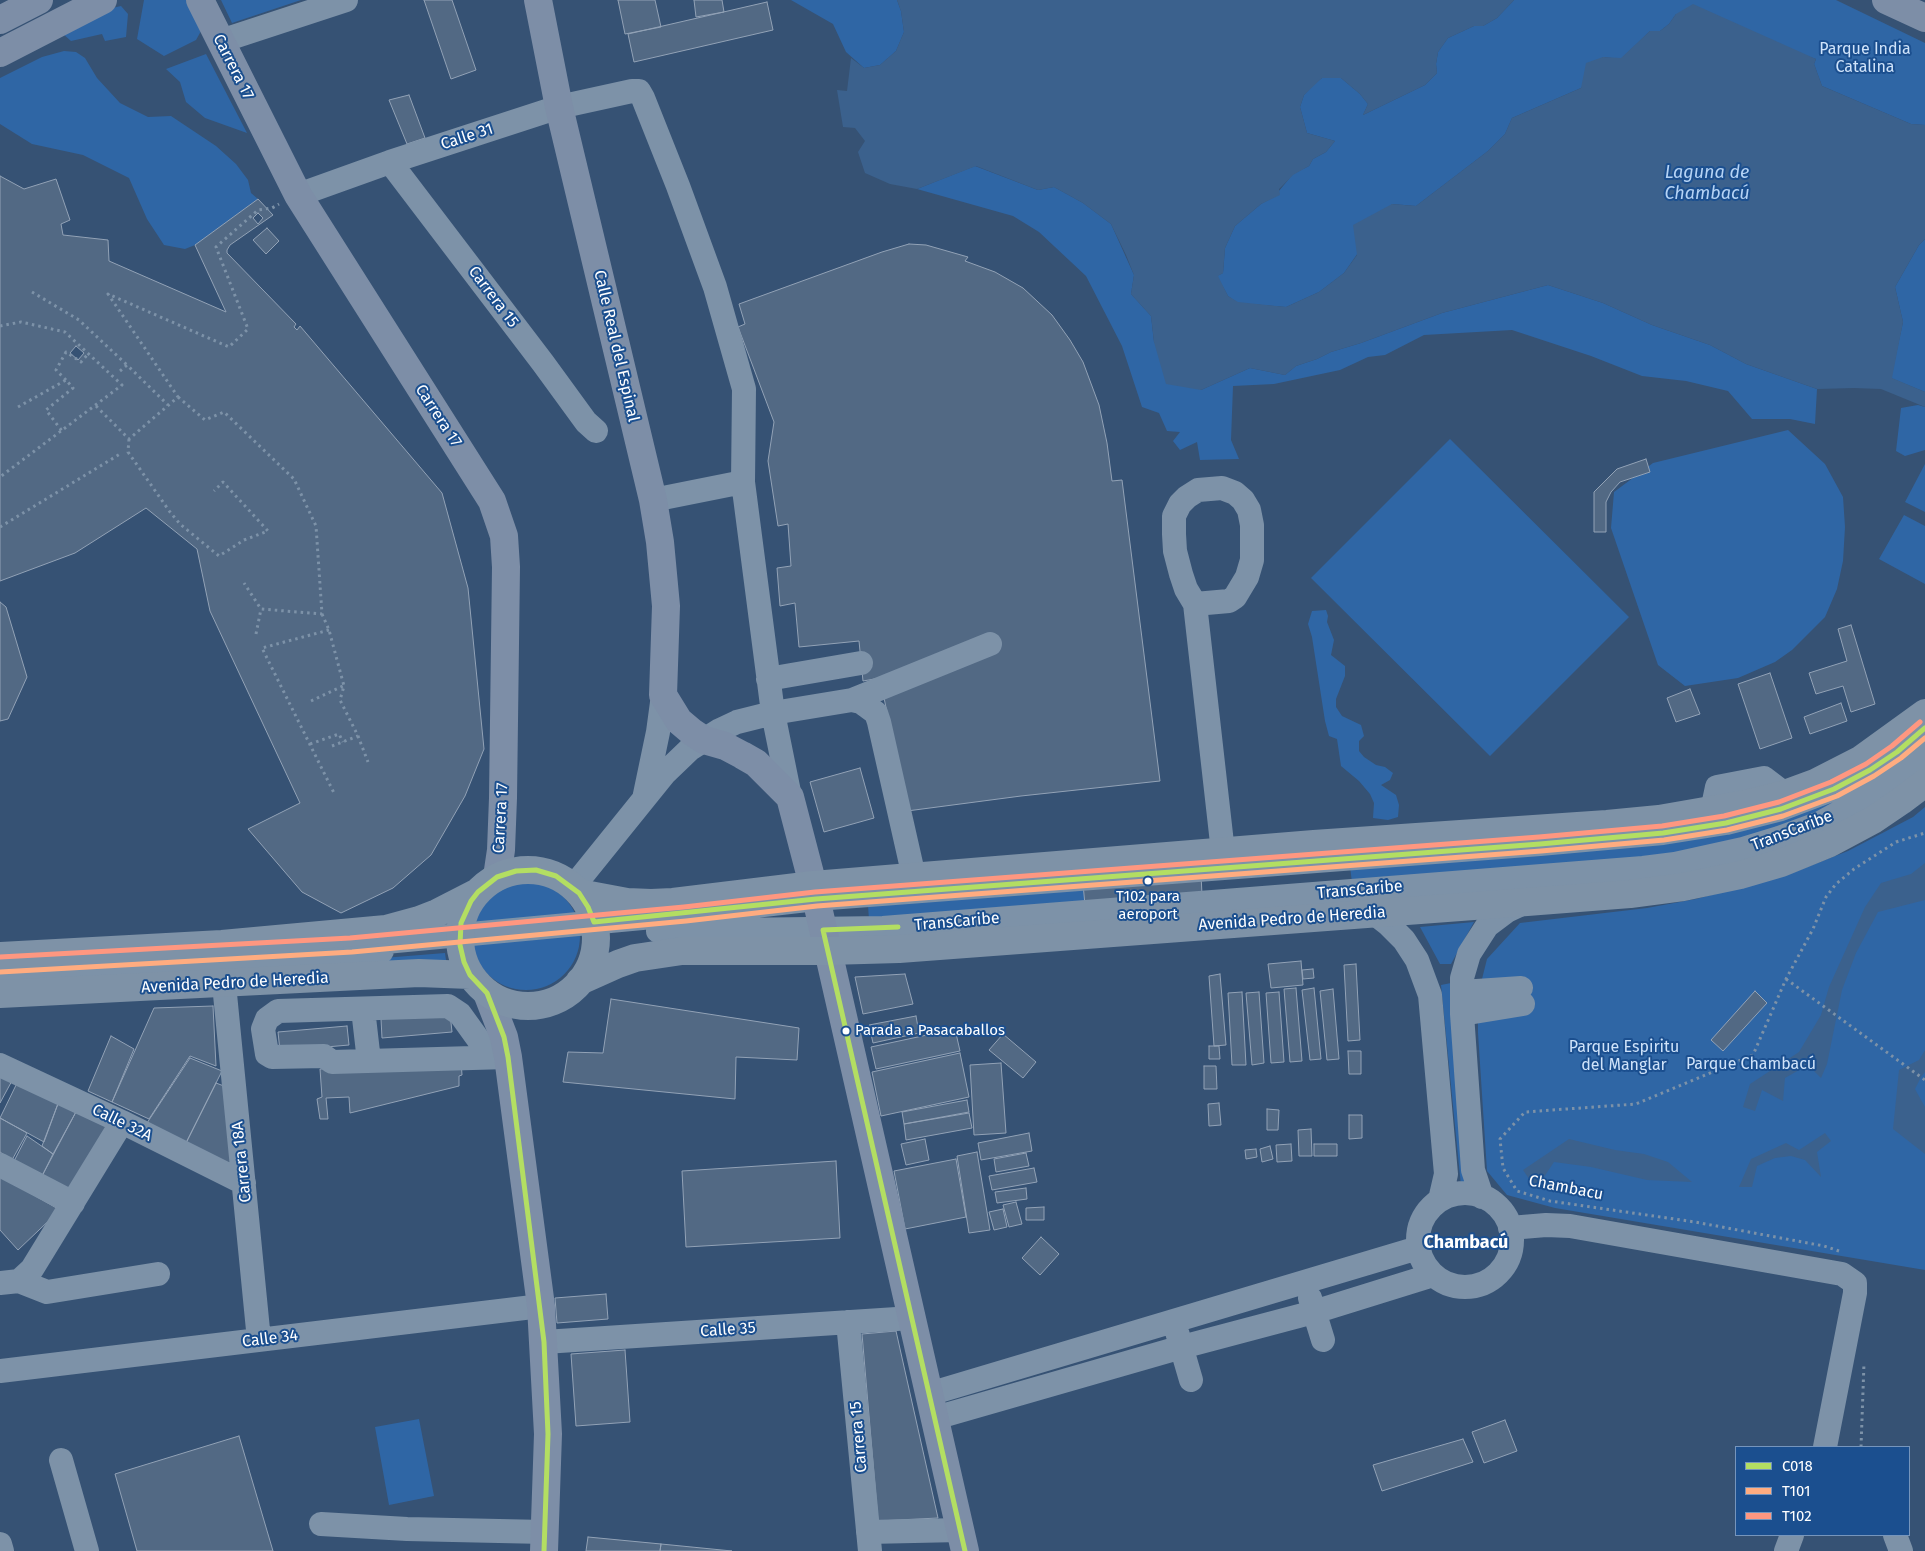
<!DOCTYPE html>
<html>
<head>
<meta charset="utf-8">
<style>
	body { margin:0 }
	#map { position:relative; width:1925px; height:1551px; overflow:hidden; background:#365274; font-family:"Fira Sans",sans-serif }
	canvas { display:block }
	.legend { position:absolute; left:1735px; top:1446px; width:175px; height:90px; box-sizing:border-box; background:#1b4f8f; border:1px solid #7695bc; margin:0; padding:6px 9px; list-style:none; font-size:15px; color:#fff }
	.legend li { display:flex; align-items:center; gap:10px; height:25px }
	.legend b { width:25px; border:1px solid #7695bc }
</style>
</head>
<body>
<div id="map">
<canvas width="1925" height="1551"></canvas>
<ul class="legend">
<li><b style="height:6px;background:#b3de62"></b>C018</li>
<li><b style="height:6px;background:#ffac80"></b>T101</li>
<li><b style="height:6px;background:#ff9780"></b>T102</li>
</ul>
</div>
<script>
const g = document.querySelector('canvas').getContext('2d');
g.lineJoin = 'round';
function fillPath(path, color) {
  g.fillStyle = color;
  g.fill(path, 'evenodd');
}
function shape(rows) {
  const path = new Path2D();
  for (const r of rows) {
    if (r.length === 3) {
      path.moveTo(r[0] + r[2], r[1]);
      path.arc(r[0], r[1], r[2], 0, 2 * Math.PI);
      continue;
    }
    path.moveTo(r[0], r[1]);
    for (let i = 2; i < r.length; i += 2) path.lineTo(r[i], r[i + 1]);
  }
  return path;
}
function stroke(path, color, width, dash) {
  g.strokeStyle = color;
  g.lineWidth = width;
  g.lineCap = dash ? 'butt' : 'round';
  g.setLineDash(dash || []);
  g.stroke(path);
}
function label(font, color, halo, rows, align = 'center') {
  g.font = font + ' "Fira Sans",sans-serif';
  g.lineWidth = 4;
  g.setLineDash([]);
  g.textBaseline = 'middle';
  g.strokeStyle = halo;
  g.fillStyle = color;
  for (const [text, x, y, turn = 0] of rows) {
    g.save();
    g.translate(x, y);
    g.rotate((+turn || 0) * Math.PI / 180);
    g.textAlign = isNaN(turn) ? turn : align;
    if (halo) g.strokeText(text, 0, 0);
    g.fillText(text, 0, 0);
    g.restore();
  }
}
fillPath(shape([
	[144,0,186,0,201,31,196,40,164,56,137,39],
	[221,0,301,0,232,23],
	[791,0,897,0,901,11,904,32,896,51,880,65,864,68,846,52,833,24],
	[1514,0,1836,0,1925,43,1925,125,1911,124,1822,86,1814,64,1816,59,1676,14,1669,24,1660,31,1650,31,1621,59,1603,57,1581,88,1512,118,1505,134,1488,151,1416,206,1392,204,1344,273,1319,292,1286,307,1238,303,1228,296,1217,276,1223,273,1225,248,1235,226,1261,204,1274,197,1293,174,1309,166,1313,159,1326,152,1335,141,1307,133,1300,107,1304,95,1314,84,1322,78,1341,78,1360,94,1368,104,1363,115,1425,85,1437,73,1436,64,1438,52,1448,38,1474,26,1483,26,1497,18],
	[121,6,128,14,126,37,105,41,102,34,71,41,62,33,108,9],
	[64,51,76,52,85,58,97,78,120,103,148,117,171,116,216,146,236,164,248,180,251,193,258,199,195,245,185,249,164,245,147,219,129,178,83,155,32,144,0,124,0,78,42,57],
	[206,54,247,133,205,118,186,102,180,82,166,69],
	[975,166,1038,190,1054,187,1083,203,1111,224,1134,275,1131,294,1151,316,1154,342,1201,390,1250,368,1285,375,1296,366,1317,359,1331,352,1361,343,1442,313,1548,285,1603,303,1652,325,1710,345,1746,364,1817,389,1815,424,1790,419,1752,419,1728,391,1686,381,1642,376,1591,356,1512,330,1424,335,1385,355,1368,357,1340,370,1274,384,1233,386,1231,440,1239,459,1200,460,1197,442,1180,450,1173,441,1180,432,1167,431,1159,413,1142,407,1122,346,1086,276,1039,232,1013,216,917,189],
	[1925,239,1925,392,1891,378,1903,322,1895,287,1919,245],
	[1918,405,1925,407,1925,450,1905,456,1896,451,1901,408],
	[1788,430,1825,464,1843,497,1845,527,1843,561,1837,589,1825,617,1792,650,1775,662,1738,678,1685,686,1658,665,1611,528,1614,492,1653,463],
	[1450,439,1629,617,1490,756,1311,578],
	[1925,464,1925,512,1905,502],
	[1904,515,1925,526,1925,584,1879,559],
	[1326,610,1328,616,1327,622,1334,640,1331,655,1345,666,1345,676,1336,699,1336,707,1342,716,1361,725,1364,736,1359,741,1359,751,1364,757,1376,765,1385,767,1393,773,1390,780,1381,785,1396,795,1399,805,1398,817,1388,820,1373,818,1374,803,1370,794,1359,781,1341,766,1337,739,1329,736,1325,721,1312,637,1308,624,1312,611],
	[1839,793,1838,805,1777,830,1707,847,1642,858,1352,883,1350,866],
	[1925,807,1925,1270,1555,1208,1507,1195,1487,1171,1478,1033,1478,995,1487,959,1520,923,1647,908,1696,899,1784,876,1848,851,1913,817],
	[526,936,54],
	[1083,884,1085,905,869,920,868,905],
	[1474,922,1451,964,1440,964,1420,927],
	[445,953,447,967,259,968],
	[1451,983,1467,1185,1461,1186,1441,985],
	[419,1419,434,1496,389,1505,375,1427]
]), '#2f66a5');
fillPath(shape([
	[897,0,1514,0,1497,18,1483,26,1474,26,1448,38,1438,52,1436,64,1437,73,1425,85,1363,115,1368,104,1360,94,1341,78,1322,78,1304,95,1300,107,1307,133,1335,141,1326,152,1313,159,1309,166,1293,175,1279,189,1280,195,1261,204,1235,226,1225,248,1223,273,1218,276,1228,296,1238,302,1286,307,1319,292,1344,273,1357,255,1353,225,1392,204,1416,206,1488,151,1505,134,1512,118,1581,88,1586,63,1603,57,1621,58,1650,31,1660,31,1669,24,1676,14,1693,4,1816,59,1814,64,1822,86,1911,124,1925,125,1925,239,1919,245,1895,287,1903,322,1892,378,1925,392,1925,407,1881,389,1854,388,1817,389,1746,364,1710,345,1652,325,1603,303,1548,285,1442,313,1361,343,1331,352,1317,359,1296,366,1285,375,1250,368,1201,390,1166,384,1154,342,1151,316,1131,294,1134,275,1126,255,1111,224,1083,203,1054,187,1038,190,976,166,917,189,890,184,865,173,858,152,865,141,855,128,843,127,837,90,847,91,851,58,864,68,880,65,896,51,904,32,901,11],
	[1925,863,1925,900,1878,912,1856,953,1842,990,1827,1064,1821,1078,1808,1065,1785,1078,1783,1101,1762,1090,1755,1111,1743,1107,1750,1084,1799,1052,1821,1015,1829,987,1865,907,1881,883,1911,874],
	[1925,1050,1925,1072,1921,1077,1915,1089,1925,1107,1925,1154,1893,1129,1899,1070,1919,1060],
	[1825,1133,1831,1141,1817,1152,1821,1177,1805,1160,1791,1156,1775,1158,1757,1166,1752,1187,1739,1187,1751,1159,1786,1143,1799,1150],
	[1569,1139,1615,1150,1644,1154,1668,1162,1692,1182,1647,1180,1591,1167,1554,1162,1536,1189,1523,1170]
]), '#3b618d');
const building = shape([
	[424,0,452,0,476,70,451,79,424,0],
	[618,0,655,0,661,27,625,34,618,0],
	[694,0,722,0,724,12,696,17,694,0],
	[767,2,773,30,634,62,628,34,767,2],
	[409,95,425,138,407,144,389,100,409,95],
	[0,176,24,189,56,179,70,220,61,224,63,235,108,240,109,261,226,312,195,245,258,199,273,215,230,245,227,250,227,253,296,324,294,327,297,330,300,326,442,493,468,588,484,749,465,796,431,855,393,888,341,913,302,892,248,829,300,803,210,611,197,549,146,508,75,553,0,581,0,176],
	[258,213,263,218,258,224,253,218,258,213],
	[267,228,279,241,266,254,253,240,267,228],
	[909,244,926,245,968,257,965,261,995,272,1023,288,1052,315,1070,340,1083,362,1099,405,1107,443,1112,481,1122,480,1160,781,1021,796,907,811,880,678,863,681,859,641,799,647,795,603,780,606,777,568,791,566,788,524,778,526,768,461,774,422,738,327,745,324,739,304,882,252,909,244],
	[76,346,84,353,78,360,70,353,76,346],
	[1646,459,1650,472,1620,482,1611,492,1606,502,1606,532,1594,532,1594,492,1617,469,1646,459],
	[0,602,6,607,27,677,8,719,0,721,0,602],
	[1851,625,1875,704,1851,712,1843,686,1816,694,1809,673,1847,661,1838,629,1851,625],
	[1770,673,1792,738,1760,749,1738,684,1770,673],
	[1690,689,1700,714,1676,722,1667,698,1690,689],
	[1841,703,1847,721,1810,734,1804,717,1841,703],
	[860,768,874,818,824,832,810,782,860,768],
	[1201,874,1202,895,1085,905,1083,884,1201,874],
	[1301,961,1303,985,1271,988,1268,964,1301,961],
	[1356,964,1360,1040,1348,1041,1344,965,1356,964],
	[1313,969,1314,978,1303,979,1302,970,1313,969],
	[905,974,913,1004,863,1014,855,977,905,974],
	[1220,974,1226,1045,1214,1046,1209,976,1220,974],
	[1296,988,1302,1061,1290,1062,1284,989,1296,988],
	[1314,988,1321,1059,1310,1060,1302,990,1314,988],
	[1333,989,1339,1059,1327,1060,1320,991,1333,989],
	[1755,991,1767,1003,1723,1051,1711,1040,1755,991],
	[1242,992,1246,1065,1232,1065,1228,993,1242,992],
	[1259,992,1264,1063,1252,1065,1246,993,1259,992],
	[1279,992,1284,1062,1271,1063,1266,993,1279,992],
	[611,999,799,1028,797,1060,736,1057,735,1099,563,1082,568,1052,603,1053,611,999],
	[213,1006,216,1066,190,1056,149,1119,112,1102,154,1008,213,1006],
	[450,1013,452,1032,382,1038,381,1019,450,1013],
	[916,1016,919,1033,873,1043,869,1025,916,1016],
	[347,1026,349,1045,280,1051,278,1032,347,1026],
	[955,1029,960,1051,876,1069,871,1047,955,1029],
	[1003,1034,1036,1062,1023,1078,989,1050,1003,1034],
	[111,1036,134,1049,112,1102,88,1091,111,1036],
	[1209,1046,1219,1046,1220,1059,1209,1059,1209,1046],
	[1348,1051,1361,1051,1361,1074,1349,1074,1348,1051],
	[960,1053,969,1097,881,1116,872,1072,960,1053],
	[190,1058,222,1071,185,1145,145,1126,190,1058],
	[461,1061,462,1075,459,1076,459,1086,350,1113,349,1097,326,1098,328,1119,320,1119,317,1099,322,1097,320,1069,461,1061],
	[1001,1063,1006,1133,974,1135,970,1065,1001,1063],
	[1204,1066,1216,1066,1217,1089,1204,1089,1204,1066],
	[0,1070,14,1077,0,1103,0,1070],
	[19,1079,59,1101,44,1142,0,1118,19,1079],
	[216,1083,229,1088,235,1166,185,1145,216,1083],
	[967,1100,969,1112,904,1124,902,1112,967,1100],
	[59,1101,77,1110,53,1154,42,1146,59,1101],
	[1219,1103,1221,1125,1209,1126,1208,1104,1219,1103],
	[1267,1109,1279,1110,1278,1130,1267,1130,1267,1109],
	[77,1110,108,1125,71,1196,42,1176,77,1110],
	[969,1113,972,1128,906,1140,904,1124,969,1113],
	[1349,1115,1362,1115,1362,1138,1349,1139,1349,1115],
	[0,1118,27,1133,12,1160,0,1152,0,1118],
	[1311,1129,1312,1156,1299,1156,1298,1130,1311,1129],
	[1029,1133,1032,1151,981,1160,978,1143,1029,1133],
	[27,1136,53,1154,41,1178,13,1163,27,1136],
	[925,1139,929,1160,906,1165,901,1144,925,1139],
	[1291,1144,1292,1161,1277,1162,1276,1145,1291,1144],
	[1314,1144,1337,1144,1337,1156,1314,1156,1314,1144],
	[1270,1146,1273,1159,1262,1162,1260,1149,1270,1146],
	[1256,1149,1257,1157,1246,1159,1245,1150,1256,1149],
	[977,1152,990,1230,969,1233,957,1156,977,1152],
	[1026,1153,1029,1166,996,1172,994,1159,1026,1153],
	[956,1159,966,1217,905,1229,894,1171,956,1159],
	[836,1161,840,1238,686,1247,682,1171,836,1161],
	[1034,1168,1037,1182,992,1190,989,1176,1034,1168],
	[0,1176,60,1210,18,1250,0,1230,0,1176],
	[1026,1188,1027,1199,997,1203,995,1192,1026,1188],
	[1016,1202,1022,1224,1009,1227,1003,1205,1016,1202],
	[1044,1207,1044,1220,1026,1220,1026,1208,1044,1207],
	[1003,1209,1007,1227,994,1230,989,1212,1003,1209],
	[1041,1237,1059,1254,1040,1275,1022,1258,1041,1237],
	[606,1294,608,1319,557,1323,555,1298,606,1294],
	[896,1331,938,1518,878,1521,862,1334,896,1331],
	[625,1350,630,1422,576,1426,571,1354,625,1350],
	[1505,1420,1517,1451,1484,1463,1472,1432,1505,1420],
	[239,1436,273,1551,137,1551,115,1474,239,1436],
	[1463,1439,1473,1462,1382,1491,1373,1465,1463,1439],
	[588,1537,661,1544,660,1551,586,1551,588,1537],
	[661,1544,732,1551,660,1551,661,1544]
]);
fillPath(building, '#526984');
stroke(building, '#92a2b6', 1);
stroke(shape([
	[32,292,79,320,127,365],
	[0,326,21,322,65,332,122,385,0,477],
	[120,371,127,365,168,405],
	[66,380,56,370,66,352,81,362,88,354],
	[178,397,205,420,224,412,294,479,316,526,322,614,261,609,244,583],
	[96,406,129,439,178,397,108,294,229,347,248,329,216,247,258,210,272,208,279,204],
	[18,407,66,380,73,388,46,410,62,431],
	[129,439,128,452,170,512,180,524,219,556,244,540,268,531,223,482,214,491],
	[0,527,120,454],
	[322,614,329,630,344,686,340,700,358,736,368,762],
	[329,630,262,648,335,795],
	[256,634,261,609],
	[311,701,343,686],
	[310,744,339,734,343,742],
	[332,746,358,736],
	[1786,979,1925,1080],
	[1839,1251,1824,1246,1695,1222,1550,1201,1517,1191,1503,1168,1500,1139,1525,1112,1636,1104,1753,1055,1786,979,1813,929,1826,897,1836,884,1854,869,1896,842,1925,833],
	[1861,1447,1864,1363]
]), '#7d92a8', 3, [2.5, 4]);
stroke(shape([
	[221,41,346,0],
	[390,162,543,363,586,422,596,431],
	[298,195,390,162,559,107,632,91,639,91,643,98,678,186,715,287,744,389,743,482,773,713,790,797],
	[653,500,743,482],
	[1195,604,1229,601,1235,597,1247,577,1252,560,1252,525,1249,510,1243,500,1235,493,1222,488,1198,490,1187,497,1180,504,1174,516,1174,534,1175,551,1181,574,1186,589,1195,604,1223,852],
	[768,679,861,663],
	[852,700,990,644],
	[644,799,665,773,690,749,720,730,737,722,773,713,852,700,861,702,876,713,879,722,914,877],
	[1712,811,1717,787,1764,778,1785,794],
	[573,887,644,799,658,732,663,695],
	[1374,913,1388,924,1404,940,1417,960,1430,995,1446,1174,1440,1200],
	[658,931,883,928,1643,868,1675,864,1743,849,1779,838,1820,823,1851,806,1896,778,1925,755],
	[364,944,685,914,816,899,1540,844,1663,833,1726,823,1781,809,1834,789,1870,770,1897,752,1925,728],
	[0,977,382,951],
	[224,984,259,1340],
	[1462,992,1521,988],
	[363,1009,369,1061],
	[1462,1014,1523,1004],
	[491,1057,460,1014,448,1006,278,1011,267,1019,263,1029,267,1054,272,1057,324,1056,332,1062,508,1057],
	[0,1065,122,1122,244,1183],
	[0,1165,73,1203],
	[1465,1240,47],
	[1482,1197,1473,1170,1462,1014,1462,978,1469,954,1487,926,1507,911,1524,903],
	[1510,1228,1546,1225,1570,1226,1842,1274,1855,1283,1855,1293,1825,1447],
	[19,1281,47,1292,158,1274],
	[0,1283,19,1281,32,1269,122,1122],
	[1310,1298,1323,1340],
	[848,1322,870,1551],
	[1177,1332,1191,1380],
	[544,1342,912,1318],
	[0,1371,541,1306],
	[929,1394,1418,1248],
	[935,1418,1182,1347,1314,1312,1433,1275],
	[61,1460,87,1551],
	[321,1524,407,1529,545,1532],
	[868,1532,960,1530],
	[1895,1535,1901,1551],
	[0,1544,2,1551],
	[1786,1551,1792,1535]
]), '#7d92a8', 24);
stroke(shape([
	[200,0,298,195,492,501,504,536,506,567,503,798,501,850,497,877],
	[538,0,559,107,653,500,660,542,666,606,663,695,679,721,692,732,704,740,725,746,742,755,756,763,790,797,813,885,965,1551],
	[1886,0,1925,18],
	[0,20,39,0],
	[0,53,103,0],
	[487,993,504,1037,508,1057,541,1306,548,1434,544,1551]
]), '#7d8ea7', 28);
stroke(shape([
	[528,938,68],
	[579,893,627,902,651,903,673,902,813,885,1314,844,1607,824,1659,819,1745,804,1785,794,1815,783,1860,760,1925,713],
	[0,956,222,944,386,929,419,920,437,913,478,892],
	[580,981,618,964,635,958,682,951,828,951,899,949,1527,902,1630,894,1683,887,1740,875,1781,863,1830,843,1873,820,1901,801,1925,783],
	[0,994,419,973,470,975]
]), '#7e92a7', 28);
stroke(shape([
	[898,927,823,930,965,1551],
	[544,1551,548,1434,544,1342,508,1057,504,1037,487,993,470,975,464,962,460,945,461,923,471,901,478,892,497,877,516,871,536,870,556,876,579,893,588,907,594,922,816,899,1540,844,1663,833,1726,823,1781,809,1834,789,1870,770,1897,752,1925,728]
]), '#b3de62', 5);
stroke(shape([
	[0,972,352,952,686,921,817,906,1541,851,1664,840,1727,830,1783,816,1837,796,1874,776,1901,758,1925,738]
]), '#ffac80', 5);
stroke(shape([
	[0,957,350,938,684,907,815,892,1539,837,1662,826,1724,816,1779,802,1831,782,1866,764,1892,746,1920,722]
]), '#ff9780', 5);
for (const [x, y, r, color] of [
	[1148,881,4.5,"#fff"],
	[846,1031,4.5,"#fff"]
]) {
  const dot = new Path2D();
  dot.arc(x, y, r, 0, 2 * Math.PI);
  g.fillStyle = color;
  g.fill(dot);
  stroke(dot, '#1b4f8f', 2);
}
label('15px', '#fff', '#1b4f8f', [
	["T102 para",1148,897],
	["aeroport",1148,915],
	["Parada a Pasacaballos",855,1031,"left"]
]);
label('16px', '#cfe3fa', '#1b4f8f', [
	["Parque India",1865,50],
	["Catalina",1865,68],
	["Parque Espiritu",1624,1048],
	["del Manglar",1624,1066],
	["Parque Chambacú",1751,1065]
]);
label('16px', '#fff', '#1b4f8f', [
	["Carrera 17",233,67,63],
	["Calle 31",467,137,-18],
	["Carrera 15",493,297,53],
	["Calle Real del Espinal",616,346,77],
	["Carrera 17",438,416,57],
	["Carrera 17",501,818,-87],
	["TransCaribe",1792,831,-21],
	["TransCaribe",1360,890,-5],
	["Avenida Pedro de Heredia",1292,919,-4],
	["TransCaribe",957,922,-5],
	["Avenida Pedro de Heredia",235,983,-3],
	["Calle 32A",122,1123,26],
	["Carrera 18A",242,1162,-96],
	["Chambacu",1566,1188,11],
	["Calle 35",728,1330,-4],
	["Calle 34",270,1339,-7],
	["Carrera 15",859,1437,-95]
]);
label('italic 18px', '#b5d3f5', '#1b4f8f', [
	["Laguna de",1707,173],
	["Chambacú",1707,194]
]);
label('bold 18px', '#fff', '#1b4f8f', [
	["Chambacú",1466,1243]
]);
</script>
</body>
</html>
